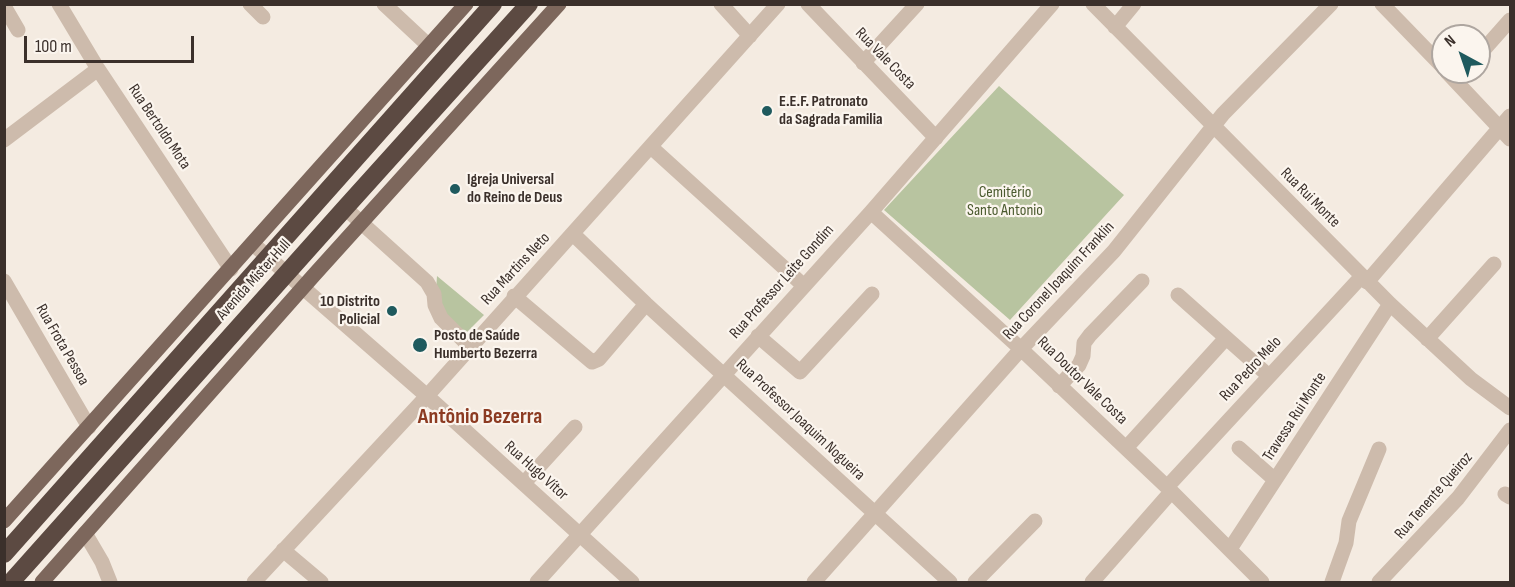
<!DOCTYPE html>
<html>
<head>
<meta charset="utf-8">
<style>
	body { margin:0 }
	#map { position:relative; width:1515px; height:587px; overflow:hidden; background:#f4ebe1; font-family:"Sofia Sans Condensed",sans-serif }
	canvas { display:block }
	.frame { position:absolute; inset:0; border:6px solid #3b302b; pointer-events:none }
	.north { position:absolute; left:1431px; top:24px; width:60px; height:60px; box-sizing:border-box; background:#fbf5ee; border:2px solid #aea6a0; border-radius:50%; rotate:320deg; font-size:16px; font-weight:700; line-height:24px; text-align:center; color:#3b302b }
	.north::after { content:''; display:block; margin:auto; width:21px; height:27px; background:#1f5a5e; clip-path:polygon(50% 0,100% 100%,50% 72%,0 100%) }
	.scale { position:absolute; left:24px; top:36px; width:170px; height:27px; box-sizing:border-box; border:3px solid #3b302b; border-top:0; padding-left:8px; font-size:18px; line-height:21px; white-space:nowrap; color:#3b302b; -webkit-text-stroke:4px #fbf5ee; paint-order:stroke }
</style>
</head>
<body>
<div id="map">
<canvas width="1515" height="587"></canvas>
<div class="frame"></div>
<div class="north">N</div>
<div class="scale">100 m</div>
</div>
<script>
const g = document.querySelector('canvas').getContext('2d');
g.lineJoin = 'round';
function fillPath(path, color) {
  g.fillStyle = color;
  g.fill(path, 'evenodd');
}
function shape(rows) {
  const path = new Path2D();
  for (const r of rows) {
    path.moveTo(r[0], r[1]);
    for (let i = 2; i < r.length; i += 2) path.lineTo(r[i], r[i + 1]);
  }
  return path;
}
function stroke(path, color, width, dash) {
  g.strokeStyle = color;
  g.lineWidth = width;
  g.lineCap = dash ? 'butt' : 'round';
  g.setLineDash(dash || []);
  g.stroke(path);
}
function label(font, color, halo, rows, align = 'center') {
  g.font = font + ' "Sofia Sans Condensed",sans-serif';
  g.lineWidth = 4.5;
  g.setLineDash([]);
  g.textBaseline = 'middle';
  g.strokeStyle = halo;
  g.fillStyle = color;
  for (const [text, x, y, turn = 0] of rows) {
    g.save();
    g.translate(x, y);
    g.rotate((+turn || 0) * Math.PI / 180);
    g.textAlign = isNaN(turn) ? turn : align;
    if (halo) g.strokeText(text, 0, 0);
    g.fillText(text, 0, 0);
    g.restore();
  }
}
fillPath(shape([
	[999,86,1124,195,1010,320,884,210],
	[437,276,484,315,465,334,443,313,436,291]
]), '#b8c4a0');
stroke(shape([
	[59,4,98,69,231,269],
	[250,4,263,17],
	[384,4,429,46],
	[721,4,750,36],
	[808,4,936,138],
	[1093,4,1390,304,1471,379,1510,408],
	[1382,4,1443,67],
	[4,6,18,30],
	[1115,27,1134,4],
	[1479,55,1510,20],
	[863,63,917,4],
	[1447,72,1510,139],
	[4,140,98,69],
	[651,147,803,285],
	[345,208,427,282,434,294,435,305,441,318,470,347],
	[871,212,1021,349,1167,487,1262,582],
	[573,234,646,304,950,582],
	[253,244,427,396,632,582],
	[4,281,89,427],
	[1367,282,1510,116],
	[1178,295,1269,376],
	[514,296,592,362,599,359,646,304],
	[758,336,800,372,872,294],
	[1427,339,1494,264],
	[1059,386,1079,365,1083,356,1084,343,1090,335,1142,281],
	[1126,448,1226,338],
	[1239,448,1275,480],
	[524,483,575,427],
	[1167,487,1362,276],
	[1505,494,1510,497],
	[85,533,102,562,110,582],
	[1230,549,1390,304],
	[283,550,321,582],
	[254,582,427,396,778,4],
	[537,582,871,212,1052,4],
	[814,582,1021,349,1114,251,1223,114,1331,4],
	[975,582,1035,521],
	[1092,582,1171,492],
	[1332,582,1346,543,1349,521,1379,449],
	[1379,582,1458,498,1510,430]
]), '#cdbbac', 15);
stroke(shape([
	[4,521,466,4],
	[42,582,314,275,559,4]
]), '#7d675c', 15);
stroke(shape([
	[4,554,493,4],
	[11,582,345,208,529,4]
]), '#5c4a42', 18);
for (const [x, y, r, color] of [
	[767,111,6,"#1f5a5e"],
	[455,189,6,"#1f5a5e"],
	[392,311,6,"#1f5a5e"],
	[420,345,8,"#1f5a5e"]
]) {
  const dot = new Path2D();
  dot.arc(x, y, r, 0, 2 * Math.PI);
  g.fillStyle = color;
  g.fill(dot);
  stroke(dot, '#fbf5ee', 2);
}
label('16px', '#3b302b', '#fbf5ee', [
	["Rua Vale Costa",885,59,46],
	["Rua Bertoldo Mota",159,127,56],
	["Rua Rui Monte",1310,198,45],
	["Rua Martins Neto",516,269,-47],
	["Avenida Mister Hull",254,280,-48],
	["Rua Coronel Joaquim Franklin",1059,281,-47],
	["Rua Professor Leite Gondim",782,282,-48],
	["Rua Frota Pessoa",62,345,60],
	["Rua Pedro Melo",1251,369,-47],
	["Rua Doutor Vale Costa",1082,381,44],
	["Travessa Rui Monte",1295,417,-57],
	["Rua Professor Joaquim Nogueira",800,420,43],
	["Rua Hugo Vítor",536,471,42],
	["Rua Tenente Queiroz",1434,496,-49]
]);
label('bold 16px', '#3b302b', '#fbf5ee', [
	["E.E.F. Patronato",779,102],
	["da Sagrada Familia",779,120],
	["Igreja Universal",467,180],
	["do Reino de Deus",467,198],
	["10 Distrito",380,302,"right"],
	["Policial",380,320,"right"],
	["Posto de Saúde",434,336],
	["Humberto Bezerra",434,354]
], 'left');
label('16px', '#4a5a2e', '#fbf5ee', [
	["Cemitério",1005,193],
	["Santo Antonio",1005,211]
]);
label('bold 22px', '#8c3b22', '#fbf5ee', [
	["Antônio Bezerra",480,417]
]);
</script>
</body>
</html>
